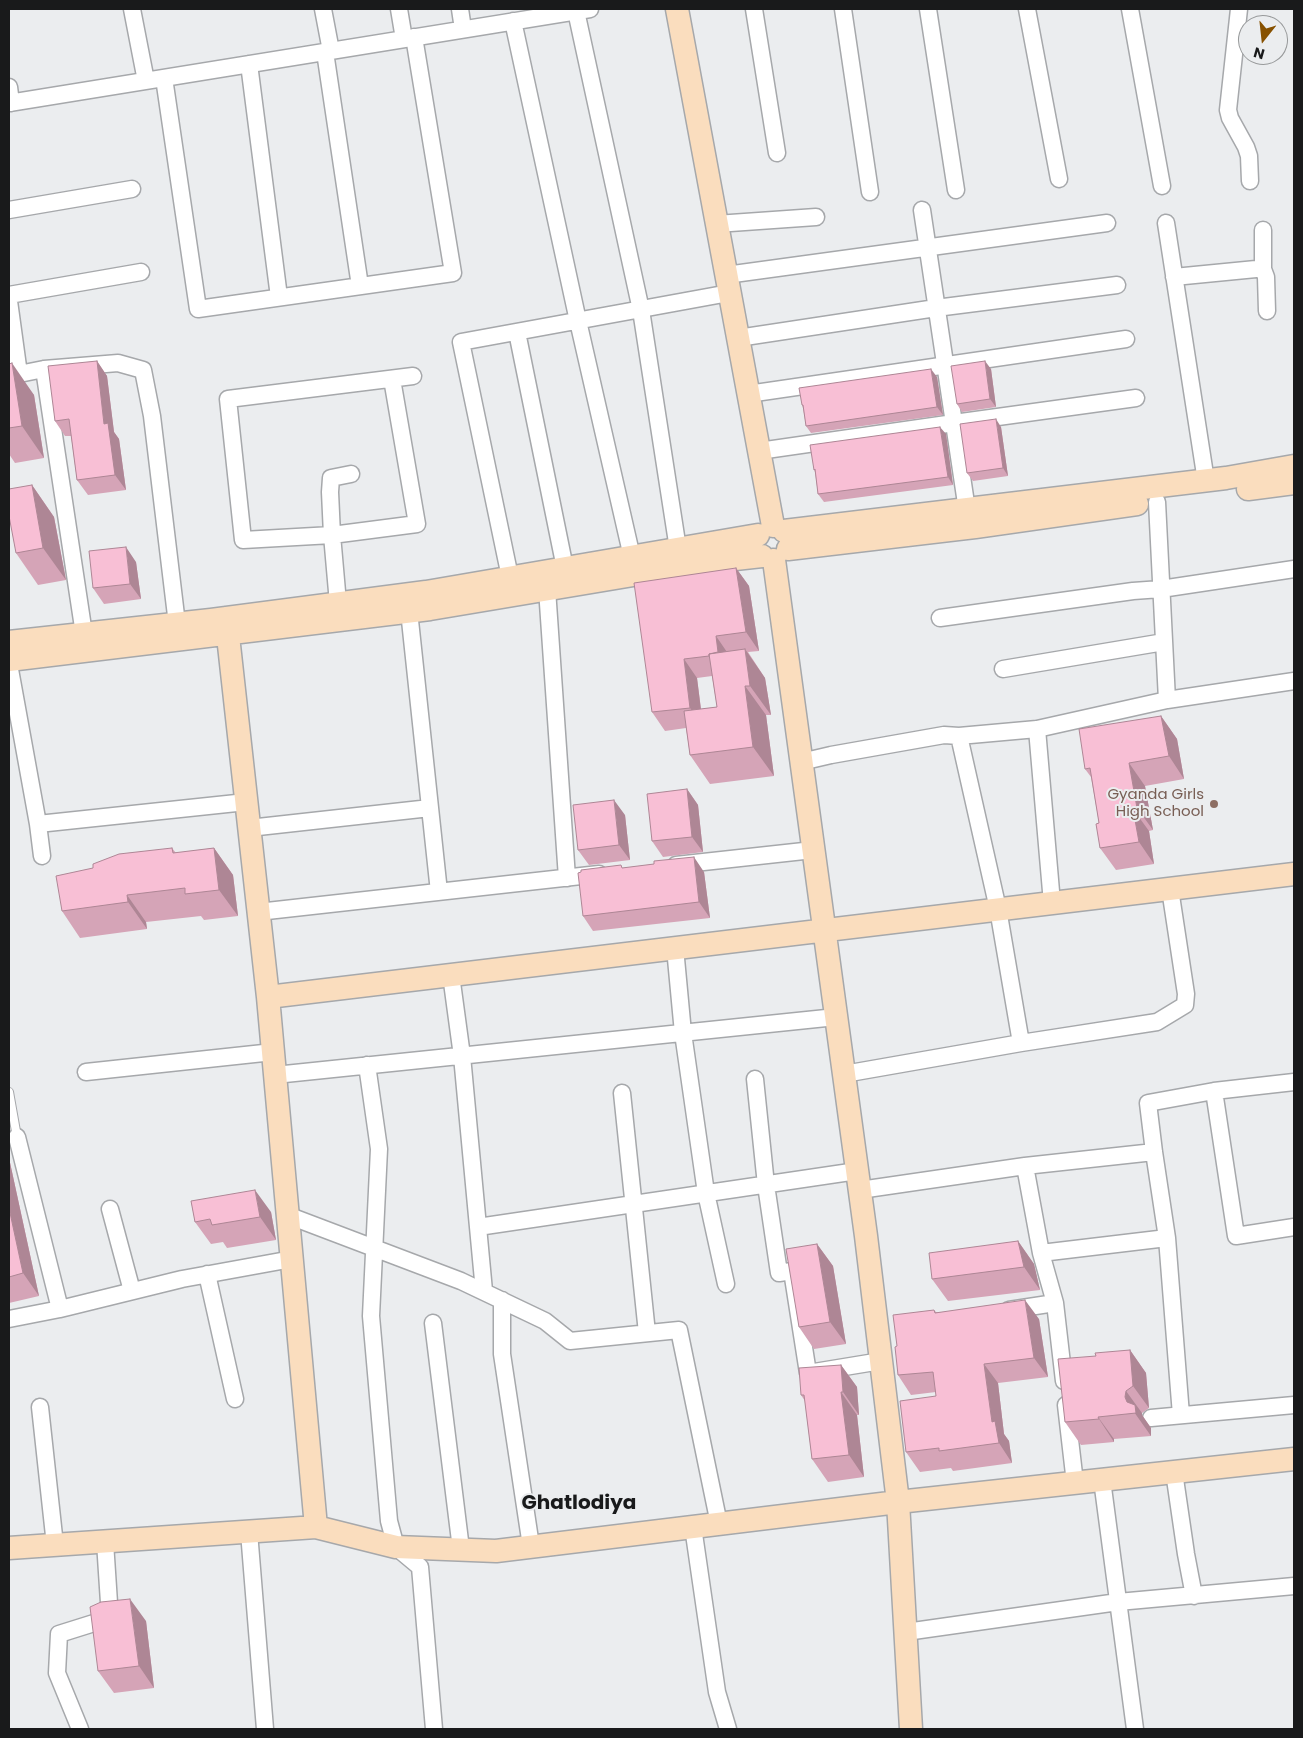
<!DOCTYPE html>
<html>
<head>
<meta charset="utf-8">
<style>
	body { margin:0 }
	#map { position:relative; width:1303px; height:1738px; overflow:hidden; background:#ebedef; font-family:Poppins,sans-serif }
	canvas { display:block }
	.frame { position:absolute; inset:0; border:10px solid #191a1b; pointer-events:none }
	.north { position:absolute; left:1238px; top:15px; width:50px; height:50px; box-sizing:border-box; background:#ebedef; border:1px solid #97999a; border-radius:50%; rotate:196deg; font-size:14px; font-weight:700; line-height:20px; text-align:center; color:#191a1b }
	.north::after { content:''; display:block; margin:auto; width:18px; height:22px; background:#875100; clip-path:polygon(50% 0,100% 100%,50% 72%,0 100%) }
</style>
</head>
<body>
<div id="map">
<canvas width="1303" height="1738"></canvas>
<div class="frame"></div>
<div class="north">N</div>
</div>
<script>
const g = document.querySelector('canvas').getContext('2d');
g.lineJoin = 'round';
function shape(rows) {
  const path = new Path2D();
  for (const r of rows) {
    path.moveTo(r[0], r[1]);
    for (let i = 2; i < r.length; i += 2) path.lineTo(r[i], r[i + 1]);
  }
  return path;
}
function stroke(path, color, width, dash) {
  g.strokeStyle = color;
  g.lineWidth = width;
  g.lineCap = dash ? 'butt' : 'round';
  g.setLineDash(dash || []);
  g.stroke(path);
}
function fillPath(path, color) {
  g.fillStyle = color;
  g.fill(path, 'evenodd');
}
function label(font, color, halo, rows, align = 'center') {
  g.font = font + ' Poppins,sans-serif';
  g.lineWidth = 4;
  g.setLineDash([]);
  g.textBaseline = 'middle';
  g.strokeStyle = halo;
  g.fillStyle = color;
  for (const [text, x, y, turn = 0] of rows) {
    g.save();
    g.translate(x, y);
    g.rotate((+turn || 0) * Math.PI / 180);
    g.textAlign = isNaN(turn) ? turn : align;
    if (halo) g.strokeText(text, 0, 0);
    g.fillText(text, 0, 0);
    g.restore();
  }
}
const lane = shape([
	[9,1092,17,1137]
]);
const street = shape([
	[132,9,146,81],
	[323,9,331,51],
	[399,9,404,39],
	[460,9,463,29],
	[754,9,777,153],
	[843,9,870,192],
	[928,9,956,190],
	[1027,9,1059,179],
	[1130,9,1162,186],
	[1239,9,1228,110,1230,118,1246,147,1249,156,1250,181],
	[576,11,641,310,678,549],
	[513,21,578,321,632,557],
	[325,52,360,286],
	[249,64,279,297],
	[164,78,198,309,453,273,414,37],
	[9,87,11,103],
	[9,103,590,9],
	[9,210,132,189],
	[922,210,967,510],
	[1166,223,1206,481],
	[716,224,816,217],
	[1263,230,1263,269],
	[726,275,1107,223],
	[1174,277,1256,269,1263,269,1266,277,1267,311],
	[9,295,141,272],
	[9,301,19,374,10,375],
	[517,332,565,568],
	[738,338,936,308,1117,285],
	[44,369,84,634],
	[19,374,44,369,118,363,143,370,152,416,177,624],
	[748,394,1126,339],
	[759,451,954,423,1136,398],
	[351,474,331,478,330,492,332,535,417,524,392,379],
	[1157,502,1167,700],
	[510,577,461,342,729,293],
	[547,589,567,878],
	[338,603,332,535,243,540,228,399,413,376],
	[409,611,439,892],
	[940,618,1133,591,1161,589,1294,569],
	[9,664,38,824,246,802],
	[1003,669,1164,642],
	[1037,729,1052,903],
	[959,736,998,909,1021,1043],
	[801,762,831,755,944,735,959,736,1037,729,1167,700,1294,681],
	[38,824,42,856],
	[249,828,430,808],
	[676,865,813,850],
	[258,912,599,874],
	[675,948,683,1033,706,1193,726,1284],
	[451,975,462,1056,484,1291],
	[367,1065,379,1149,371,1316,389,1521,396,1547,420,1567,434,1729],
	[86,1072,273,1052],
	[844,1074,1021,1043,1157,1022,1185,1005,1186,994,1170,889],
	[275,1075,836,1017],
	[755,1079,766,1185,779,1273,792,1271,808,1373,881,1361],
	[1294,1082,1214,1091,1236,1236,1294,1227],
	[622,1093,647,1333],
	[17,1137,60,1309],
	[1025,1166,1041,1253,1055,1303],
	[860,1190,1025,1166,1154,1152],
	[110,1209,132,1291],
	[287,1215,461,1281,545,1321,570,1341,679,1330,719,1524],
	[478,1227,857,1171],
	[1041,1253,1167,1238],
	[207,1274,235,1399],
	[502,1300,502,1354,531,1546],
	[1009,1310,1055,1303,1064,1381],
	[9,1319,60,1309,182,1279,292,1259],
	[433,1323,461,1549],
	[1066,1405,1075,1483],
	[40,1407,55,1545],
	[1181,1415,1167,1238,1154,1152,1148,1103,1214,1091],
	[1151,1418,1294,1405],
	[1174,1472,1186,1554,1194,1596],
	[1102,1480,1135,1729],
	[693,1527,717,1692,728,1729],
	[249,1532,265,1729],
	[906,1632,1118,1602,1294,1586],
	[80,1729,57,1673,59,1634,110,1618,105,1542]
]);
const secondary = shape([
	[677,9,773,526],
	[1248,489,1294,483],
	[784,531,1226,478,1294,466],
	[788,549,975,527,1137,504],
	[774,560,866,1236,898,1502,911,1729],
	[9,642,211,620,426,592,758,535],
	[9,660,430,609,717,561,762,556],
	[268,997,1294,874],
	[316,1527,396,1547,496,1551,898,1502,1294,1459],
	[9,1548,316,1527,268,997,226,618]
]);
stroke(lane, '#a6a8ab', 10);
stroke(street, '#a6a8ab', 19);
stroke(secondary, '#a6a8ab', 25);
stroke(lane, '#fff', 8);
stroke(street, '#fff', 16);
stroke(secondary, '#faddbe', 22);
fillPath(shape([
	[97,361,107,376,114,432,119,439,126,490,88,495,77,480,71,436,65,436,55,421],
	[9,364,34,395,44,458,15,463,9,454],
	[991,369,996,407,962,412,957,404],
	[937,377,943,415,811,433,806,426,803,408,802,405],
	[1001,427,1008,476,973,481,967,473],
	[946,434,953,485,824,502,818,494,815,472,814,470],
	[32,485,54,517,66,580,38,585,16,553],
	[136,562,141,599,104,604,93,588],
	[736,568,749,586,759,651,748,652,765,678,771,715,766,715,774,776,710,784,690,755,686,728,665,731,652,712],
	[712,676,717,707,701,709,697,678],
	[1161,716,1177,739,1184,779,1145,786,1153,830,1149,831,1154,864,1116,870,1100,848,1099,823,1091,777,1085,769],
	[687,789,698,805,703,852,663,857,652,841],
	[625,815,630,860,589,865,578,850],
	[172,848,176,853,214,848,233,875,238,916,204,920,201,916,146,922,147,929,80,938,62,911,93,868],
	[623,868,704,872,710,918,593,931,583,916],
	[9,1158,39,1296,9,1303],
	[191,1201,271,1212,276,1240,227,1248,223,1242,211,1244,195,1222],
	[1018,1241,1034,1264,1040,1290,948,1301,932,1279],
	[817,1244,833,1266,846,1344,814,1349,799,1327],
	[934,1310,936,1312,1039,1319,1048,1377,998,1383,1004,1434,1009,1441,1012,1463,953,1471,951,1468,920,1472,906,1452,936,1396,936,1392,911,1395,898,1375,897,1346],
	[1130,1350,1146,1373,1149,1408,1142,1413,1142,1415,1151,1428,1151,1436,1114,1439,1114,1442,1081,1445,1065,1422,1096,1356],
	[841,1365,857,1387,859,1415,857,1415,864,1477,828,1482,812,1459,805,1401,801,1395],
	[146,1621,154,1688,114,1693,98,1671]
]), '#d5a4b7');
fillPath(shape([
	[97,361,107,376,114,432,119,439,126,490,115,475,104,424],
	[985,361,991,369,996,407,990,399],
	[12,363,34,395,44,458,22,426],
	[931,369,937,377,943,415,937,407],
	[996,419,1001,427,1008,476,1003,468],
	[940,427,946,434,953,485,948,477],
	[32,485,54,517,66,580,43,548],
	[126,547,136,562,141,599,130,584],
	[736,568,749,586,759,651,746,632],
	[716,636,729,655,718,654],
	[745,649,765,678,771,715,750,686],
	[684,659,697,678,703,726,690,708],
	[745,686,766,715,774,776,753,747],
	[1161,716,1177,739,1184,779,1169,756],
	[1129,763,1145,786,1153,830,1137,808],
	[687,789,698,805,703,852,692,837],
	[614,800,625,815,630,860,619,845],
	[1133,809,1149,831,1154,864,1139,842],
	[214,848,233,875,238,916,219,890],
	[694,857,704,872,710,918,699,902],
	[127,895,146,922,147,929,128,902],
	[9,1158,39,1296,23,1273,9,1208],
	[255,1190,271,1212,276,1240,260,1217],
	[1018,1241,1034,1264,1040,1290,1024,1267],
	[817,1244,833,1266,846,1344,830,1322],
	[1025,1300,1039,1319,1048,1377,1034,1358],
	[1130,1350,1146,1373,1149,1408,1133,1386],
	[984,1364,998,1383,1004,1434,1009,1441,1012,1463,999,1443,992,1422],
	[841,1365,857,1387,859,1415,843,1392],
	[1126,1391,1142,1413,1142,1415,1151,1428,1151,1436,1127,1402,1125,1397],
	[841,1392,857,1415,864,1477,849,1455],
	[1098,1417,1114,1439,1114,1442,1099,1419],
	[130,1599,146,1621,154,1688,139,1666]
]), '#ae8695');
const building = shape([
	[97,361,104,424,108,423,115,475,77,480,69,419,55,421,48,366,97,361],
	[985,361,990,399,957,404,951,366,985,361],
	[12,363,22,426,9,428,9,364,12,363],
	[931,369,937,407,806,426,803,405,802,405,799,388,931,369],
	[996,419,1003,468,967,473,960,424,996,419],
	[940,427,948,477,818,494,815,469,814,470,810,445,940,427],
	[32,485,43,548,16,553,9,516,9,489,32,485],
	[126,547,130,584,93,588,89,551,126,547],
	[736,568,746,632,716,636,718,652,709,654,709,656,684,659,690,708,652,712,634,583,736,568],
	[745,649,750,686,745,686,753,747,690,755,684,711,717,707,709,654,745,649],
	[1161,716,1169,756,1129,763,1137,808,1133,809,1139,842,1100,848,1096,824,1099,823,1090,768,1085,769,1079,729,1161,716],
	[687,789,692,837,652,841,647,794,687,789],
	[614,800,619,845,578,850,573,805,614,800],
	[172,848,173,853,214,848,219,890,185,894,185,888,127,895,128,902,62,911,56,876,93,868,93,864,119,854,172,848],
	[694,857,699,902,583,916,578,873,581,872,581,870,621,865,622,868,654,864,654,861,694,857],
	[255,1190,260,1217,212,1225,210,1219,195,1222,191,1201,255,1190],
	[9,1208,23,1273,9,1277,9,1208],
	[1018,1241,1024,1267,932,1279,929,1253,1018,1241],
	[817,1244,830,1322,799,1327,786,1249,817,1244],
	[1025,1300,1034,1358,984,1364,992,1422,995,1421,999,1443,939,1451,939,1448,906,1452,900,1401,936,1396,933,1372,898,1375,895,1347,897,1346,893,1315,934,1310,935,1313,1025,1300],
	[1130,1350,1133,1386,1126,1391,1125,1397,1127,1402,1135,1405,1136,1413,1098,1417,1099,1419,1065,1422,1058,1359,1096,1356,1095,1353,1130,1350],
	[841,1365,843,1392,841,1392,849,1455,812,1459,804,1395,801,1395,799,1368,841,1365],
	[130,1599,139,1666,98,1671,90,1607,101,1602,130,1599]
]);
fillPath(building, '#f8bfd5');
stroke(building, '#ae8695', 1);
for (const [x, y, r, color] of [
	[1214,804,5,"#8d6e63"]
]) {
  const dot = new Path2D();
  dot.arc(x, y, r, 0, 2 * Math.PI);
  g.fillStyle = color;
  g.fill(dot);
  stroke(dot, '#ebedef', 2);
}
label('15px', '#785e54', '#ebedef', [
	["Gyanda Girls",1204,795],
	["High School",1204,812]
], 'right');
label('bold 20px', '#191a1b', '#ebedef', [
	["Ghatlodiya",579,1504]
]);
</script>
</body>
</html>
